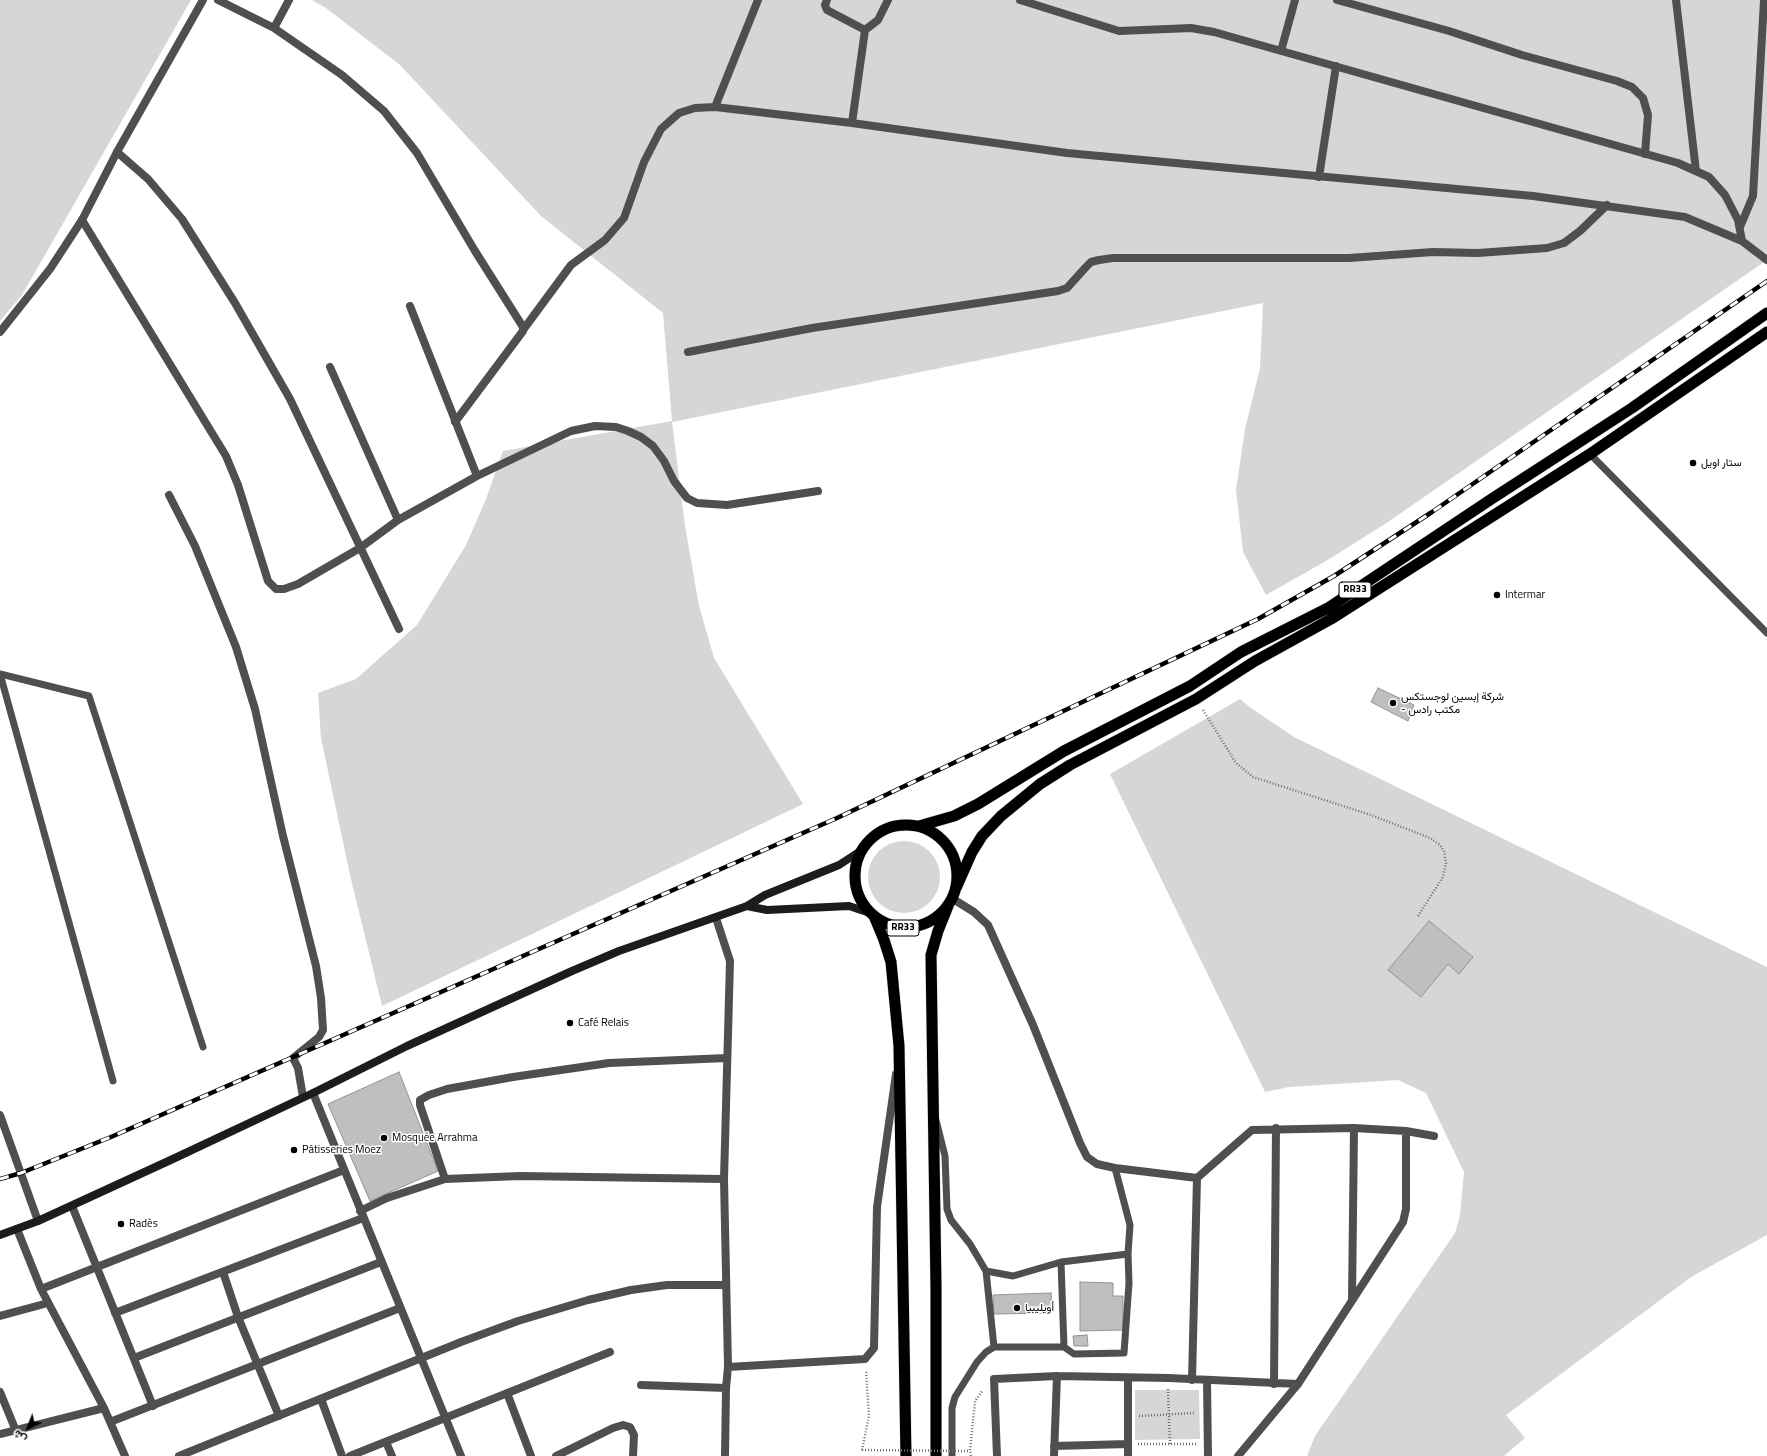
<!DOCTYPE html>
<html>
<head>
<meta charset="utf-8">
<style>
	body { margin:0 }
	#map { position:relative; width:1767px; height:1456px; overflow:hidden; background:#fff; font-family:"Titillium Web",Vazirmatn,sans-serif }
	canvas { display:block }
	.north { position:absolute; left:8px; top:1408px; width:40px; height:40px; -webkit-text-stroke:3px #fff; paint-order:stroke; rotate:223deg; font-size:11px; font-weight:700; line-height:16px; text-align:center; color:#000 }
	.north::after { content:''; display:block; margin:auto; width:14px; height:18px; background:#000; clip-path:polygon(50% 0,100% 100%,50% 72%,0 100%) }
</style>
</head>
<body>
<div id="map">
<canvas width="1767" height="1456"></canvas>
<div class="north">ش</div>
</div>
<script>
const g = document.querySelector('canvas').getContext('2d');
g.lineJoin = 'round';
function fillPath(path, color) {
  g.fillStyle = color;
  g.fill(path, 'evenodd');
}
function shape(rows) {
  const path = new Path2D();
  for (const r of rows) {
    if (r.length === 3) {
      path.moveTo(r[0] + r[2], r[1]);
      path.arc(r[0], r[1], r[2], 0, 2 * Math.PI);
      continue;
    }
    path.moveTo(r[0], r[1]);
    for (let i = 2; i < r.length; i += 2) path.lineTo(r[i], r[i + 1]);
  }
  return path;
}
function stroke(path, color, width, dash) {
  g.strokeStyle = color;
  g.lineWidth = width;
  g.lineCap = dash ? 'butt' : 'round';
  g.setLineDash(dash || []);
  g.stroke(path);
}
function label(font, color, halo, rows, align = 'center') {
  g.font = font + ' "Titillium Web",Vazirmatn,sans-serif';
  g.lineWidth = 3;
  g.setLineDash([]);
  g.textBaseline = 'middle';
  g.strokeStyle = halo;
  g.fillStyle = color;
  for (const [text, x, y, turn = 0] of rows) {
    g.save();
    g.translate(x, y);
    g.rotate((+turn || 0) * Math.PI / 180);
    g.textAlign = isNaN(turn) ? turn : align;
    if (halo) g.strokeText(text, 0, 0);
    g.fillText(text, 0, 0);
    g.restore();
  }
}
fillPath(shape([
	[0,0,191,0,22,295,0,321],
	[312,0,1767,0,1767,260,1385,524,1326,561,1266,595,1243,552,1236,490,1245,429,1260,368,1263,303,672,422,685,526,699,606,714,658,803,804,382,1006,350,875,321,738,318,693,356,679,417,625,466,545,486,499,503,451,672,421,663,313,541,216,400,65,326,8],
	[1240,699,1251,708,1294,737,1767,967,1767,1235,1691,1277,1506,1415,1525,1438,1504,1456,1307,1456,1315,1436,1455,1233,1460,1216,1464,1172,1426,1093,1398,1080,1289,1087,1265,1092,1110,774],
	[904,877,36],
	[1135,1390,1199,1390,1200,1439,1135,1440]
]), '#d6d6d6');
const building = shape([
	[1378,688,1414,705,1408,721,1371,702,1378,688],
	[1429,921,1473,957,1459,974,1448,964,1421,997,1388,970,1429,921],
	[399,1072,438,1171,370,1201,328,1104,399,1072],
	[1080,1282,1113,1283,1113,1296,1123,1296,1123,1330,1080,1331,1080,1282],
	[1051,1293,1052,1313,994,1314,993,1295,1051,1293],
	[1087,1335,1088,1346,1074,1346,1073,1336,1087,1335]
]);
fillPath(building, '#bfbfbf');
stroke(building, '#939393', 1);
const trunk = shape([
	[906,876,51],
	[919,826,954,816,978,804,1064,751,1190,686,1241,652,1328,608,1493,498,1632,408,1767,313],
	[956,888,972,852,982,836,1001,816,1040,784,1070,765,1196,699,1255,661,1331,619,1590,454,1767,332],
	[874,916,884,940,891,962,899,1046,906,1456],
	[936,1456,936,1287,931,955,938,931,948,906]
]);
stroke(trunk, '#dbdbdb', 12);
stroke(shape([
	[1203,710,1236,763,1253,777,1371,815,1430,838,1440,845,1444,851,1446,863,1443,877,1418,916],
	[1168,1389,1170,1444],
	[1139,1416,1195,1413],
	[1138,1444,1197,1444],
	[862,1450,869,1416,866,1370],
	[971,1456,970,1451,975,1401,983,1390]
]), '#717171', 2.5, [1, 2]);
stroke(shape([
	[1590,454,1767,633],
	[0,674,89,696,203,1047],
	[0,674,113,1081],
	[936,1120,945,1156,947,1209,951,1220,970,1244,986,1271,994,1347],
	[1061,1262,1064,1347],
	[986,1271,1013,1276,1061,1262,1128,1254],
	[952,1456,952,1408,955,1397,977,1362,986,1352,994,1347,1064,1347,1074,1354,1124,1353,1129,1283,1128,1254,1130,1225,1115,1168]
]), '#4f4f4f', 7);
stroke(shape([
	[218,0,274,28,342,75,384,111,417,153,475,251,523,327,523,331,455,422],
	[827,0,825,5,827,10,865,30,852,123],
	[1020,0,1119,31,1191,28,1214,32,1678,163,1709,177,1725,195,1738,220,1742,241,1767,260],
	[1337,0,1449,31,1522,55,1617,81,1632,87,1643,98,1648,115,1645,154],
	[1676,0,1696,171],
	[274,28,289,0],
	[865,30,878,20,888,0],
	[1281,51,1295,0],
	[715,107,758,0],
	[117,152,148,179,182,219,235,303,290,399,399,629],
	[1319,177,1336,66],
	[82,220,226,456,238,485,268,581,276,589,284,589,298,584,360,548,398,520,477,476,410,306],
	[1740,227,1753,196,1764,0],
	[523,330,571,265,605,240,624,218,644,162,661,129,679,113,695,108,715,107,852,123,1067,153,1533,196,1685,217,1742,241],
	[688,352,812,328,1058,291,1067,288,1086,267,1091,262,1099,260,1113,258,1349,258,1433,252,1478,253,1547,248,1564,243,1580,231,1607,205],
	[330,367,398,520],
	[477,476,571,431,595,426,616,427,628,431,641,437,653,446,664,461,674,481,687,498,697,503,727,505,818,491],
	[169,495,195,546,236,647,255,709,283,836,316,966,321,998,323,1030,319,1037,293,1058,298,1068,303,1097],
	[953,899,974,912,988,925,1033,1025,1080,1143,1087,1157,1097,1164,1115,1168,1197,1178],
	[716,918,730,961,724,1179,728,1367,726,1388,725,1456],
	[313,1093,461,1456],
	[445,1179,420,1105,420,1100,429,1095,447,1089,513,1077,609,1063,727,1058],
	[72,1206,153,1406],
	[360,1211,387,1198,445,1179,520,1176,724,1179],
	[17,1229,41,1289,104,1408,125,1456],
	[223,1272,238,1317,279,1416],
	[41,1289,344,1170],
	[1352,1300,1354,1128],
	[115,1313,363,1218],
	[0,1316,48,1303],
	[134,1358,381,1262],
	[728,1367,865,1359,874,1348,877,1207,896,1074],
	[1192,1380,1197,1178,1252,1130,1354,1128,1406,1131,1434,1136],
	[1207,1381,1208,1456],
	[1274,1384,1276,1128],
	[641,1385,726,1388],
	[0,1392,16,1431],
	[507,1393,531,1456],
	[321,1399,342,1456],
	[110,1422,400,1308],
	[0,1434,104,1408],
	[386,1442,392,1456],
	[1054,1446,1128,1444],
	[179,1456,461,1342,518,1321,588,1300,631,1290,667,1285,726,1285],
	[350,1456,610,1352],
	[556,1456,613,1428,623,1425,630,1427,634,1435,633,1456],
	[997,1456,994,1379,1057,1376,1169,1378,1298,1384],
	[1054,1456,1057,1376],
	[1128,1456,1128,1379],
	[1238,1456,1298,1384,1403,1222,1406,1209,1406,1131]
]), '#4f4f4f', 8);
stroke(shape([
	[0,332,50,269,82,220,117,152,203,0],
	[0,1115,38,1221]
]), '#4f4f4f', 8);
stroke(shape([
	[747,906,767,910,849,906,870,913],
	[0,1235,38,1221,175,1158,313,1093,407,1046,572,971,619,951,747,906,765,895,839,865,862,850]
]), '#1c1c1c', 8);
stroke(trunk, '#000', 11);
const rail = shape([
	[0,1179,21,1173,111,1137,837,818,1258,619,1334,576,1432,512,1767,281]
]);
stroke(rail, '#000', 4.5);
stroke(rail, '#fff', 3, [9]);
stroke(shape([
	[862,1450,970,1451]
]), '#717171', 2.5, [1, 2]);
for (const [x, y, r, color] of [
	[1693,463,4,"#000"],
	[1497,595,4,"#000"],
	[1393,703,4,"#000"],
	[570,1023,4,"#000"],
	[384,1138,4,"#000"],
	[294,1150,4,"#000"],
	[121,1224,4,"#000"],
	[1017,1308,4,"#000"]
]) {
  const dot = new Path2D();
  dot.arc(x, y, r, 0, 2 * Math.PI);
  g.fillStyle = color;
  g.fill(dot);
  stroke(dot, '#fff', 1.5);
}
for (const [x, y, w] of [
	[1355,590,32],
	[903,928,32]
]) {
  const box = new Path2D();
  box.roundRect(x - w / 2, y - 8, w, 16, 3);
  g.fillStyle = '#fff';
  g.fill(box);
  stroke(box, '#000', 1);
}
label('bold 10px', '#000', null, [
	["RR33",1355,590],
	["RR33",903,928]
]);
label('11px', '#000', '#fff', [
	["ستار اويل",1701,463],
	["Intermar",1505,595],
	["شركة إبسين لوجستكس",1401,697],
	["- مكتب رادس",1401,710],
	["Café Relais",578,1023],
	["Mosquée Arrahma",392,1138],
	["Pâtisseries Moez",302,1150],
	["Radès",129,1224],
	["أويليبيا",1025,1308]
], 'left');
</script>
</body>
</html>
